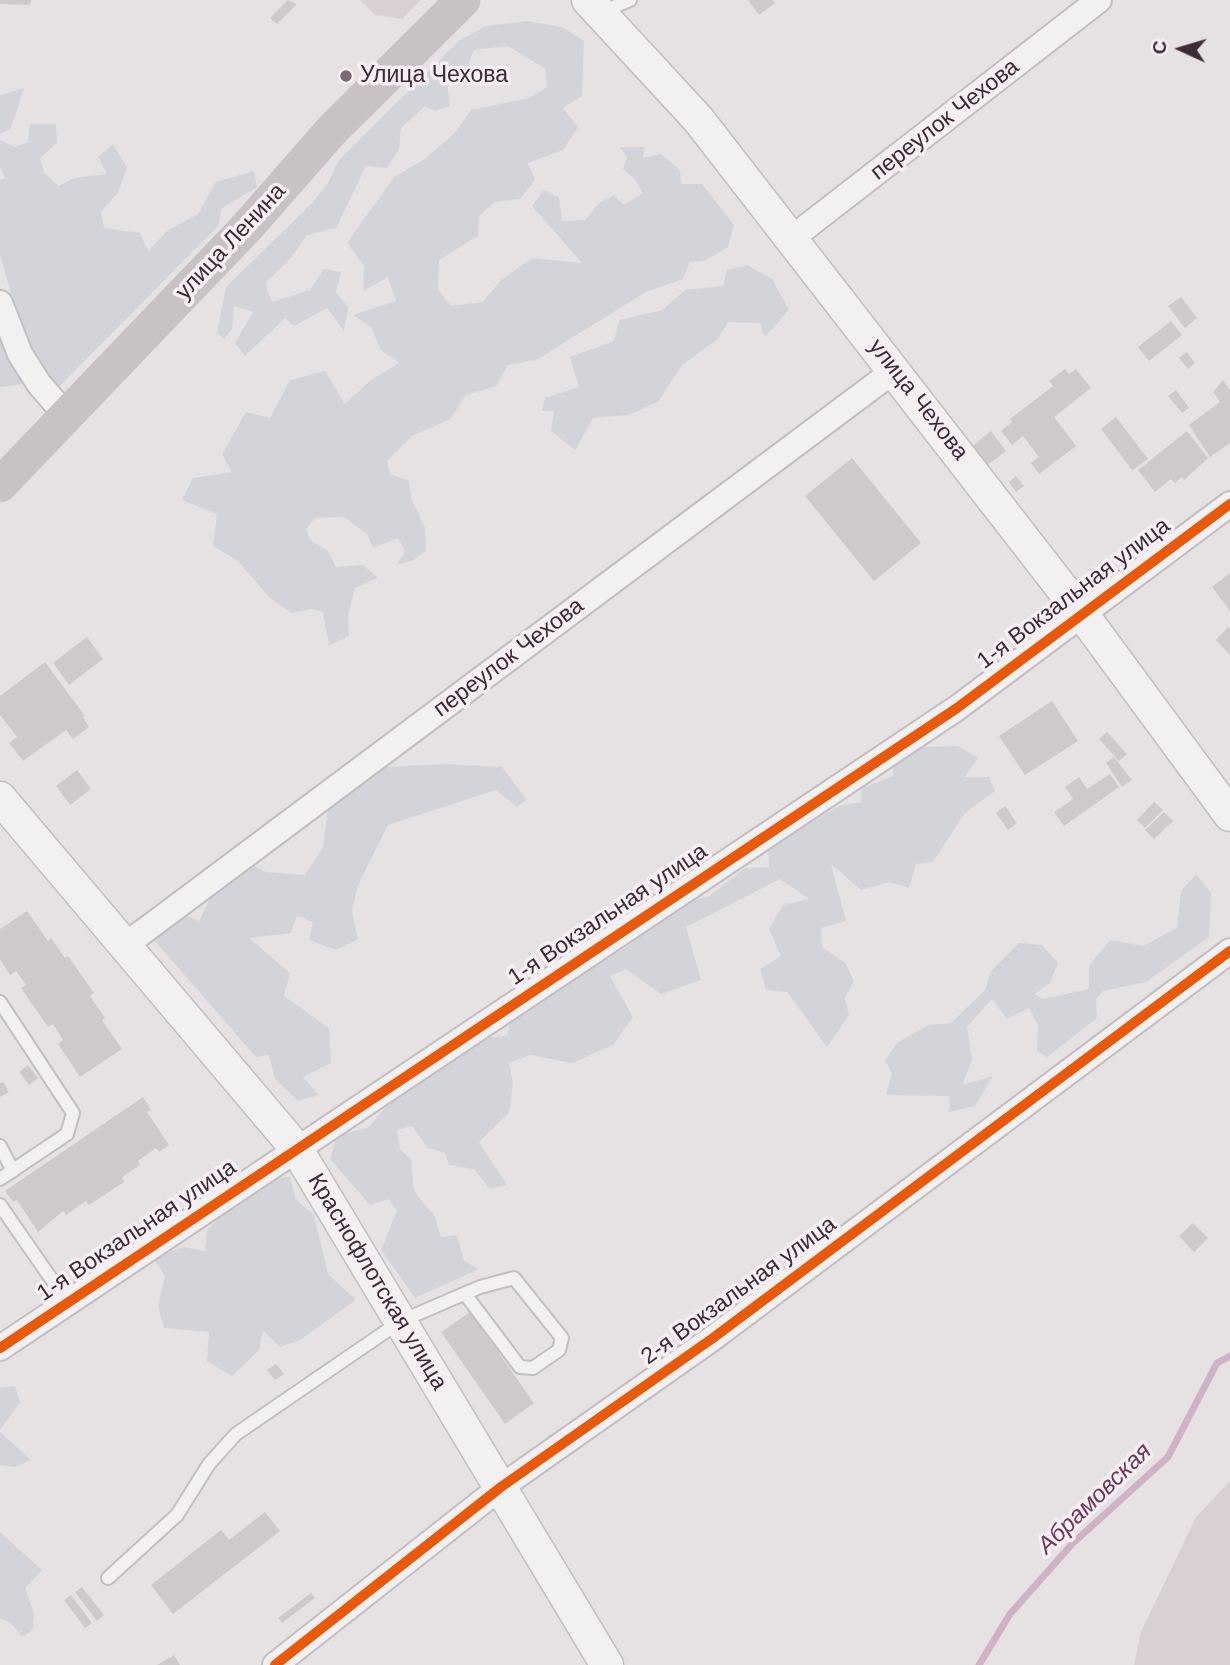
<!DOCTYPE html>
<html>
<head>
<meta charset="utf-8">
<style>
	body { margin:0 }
	#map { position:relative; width:1230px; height:1665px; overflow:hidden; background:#e6e2e4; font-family:Helvetica,sans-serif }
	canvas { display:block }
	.north { position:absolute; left:1146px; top:14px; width:70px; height:70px; -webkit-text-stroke:5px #f6eff3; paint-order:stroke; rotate:274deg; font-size:19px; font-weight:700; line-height:28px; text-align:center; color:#3e2a36 }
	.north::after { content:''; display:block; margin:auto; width:24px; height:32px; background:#3e2a36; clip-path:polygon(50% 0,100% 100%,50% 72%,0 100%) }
</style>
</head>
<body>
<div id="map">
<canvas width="1230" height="1665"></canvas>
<div class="north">С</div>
</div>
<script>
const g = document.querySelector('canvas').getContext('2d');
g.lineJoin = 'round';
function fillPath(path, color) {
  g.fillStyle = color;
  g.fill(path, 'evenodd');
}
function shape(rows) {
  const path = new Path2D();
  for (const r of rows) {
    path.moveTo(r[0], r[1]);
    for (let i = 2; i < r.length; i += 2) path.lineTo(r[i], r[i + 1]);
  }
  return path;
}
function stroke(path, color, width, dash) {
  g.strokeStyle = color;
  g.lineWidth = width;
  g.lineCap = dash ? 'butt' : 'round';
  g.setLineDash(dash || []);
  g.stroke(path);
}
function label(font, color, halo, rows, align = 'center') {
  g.font = font + ' Helvetica,sans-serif';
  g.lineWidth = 7;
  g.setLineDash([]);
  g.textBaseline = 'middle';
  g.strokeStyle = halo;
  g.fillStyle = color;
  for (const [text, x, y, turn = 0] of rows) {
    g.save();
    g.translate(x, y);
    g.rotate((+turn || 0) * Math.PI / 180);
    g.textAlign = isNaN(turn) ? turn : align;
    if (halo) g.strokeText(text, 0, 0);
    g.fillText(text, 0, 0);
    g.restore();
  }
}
fillPath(shape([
	[360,0,420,0,402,19,375,15],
	[1230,1481,1230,1665,1134,1665,1141,1632,1196,1517]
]), '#d9d0d4');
fillPath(shape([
	[527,21,562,27,584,41,582,96,563,108,578,127,563,150,528,163,535,180,520,199,495,202,479,216,478,236,439,260,438,289,451,306,483,302,500,281,532,258,582,263,532,206,544,190,559,197,562,221,585,220,598,204,614,195,624,205,643,193,635,179,623,169,627,158,620,147,644,147,643,158,661,154,680,170,681,184,702,184,734,225,728,247,704,261,690,262,683,279,646,292,538,359,508,365,496,386,466,395,450,419,412,436,387,461,390,474,409,481,411,498,425,528,426,551,414,560,396,565,405,551,398,538,373,548,367,534,344,517,315,518,306,529,310,540,328,551,336,567,363,565,378,578,355,588,348,616,349,636,329,646,323,612,311,609,291,613,270,598,238,561,213,546,217,514,182,500,193,478,232,472,222,454,246,412,270,418,290,380,325,371,345,404,371,380,399,363,381,350,371,327,353,315,396,301,388,277,363,291,364,266,347,243,394,177,423,160,454,134,471,110,529,98,547,87,545,69,508,46,474,50,465,73,447,83,450,106,435,111,425,106,401,128,399,149,387,168,366,166,336,228,307,235,289,260,265,283,272,302,310,290,324,269,341,272,336,292,348,307,344,331,327,308,294,326,285,318,245,356,235,343,253,312,234,306,232,329,224,339,217,333,226,287,312,203,328,183,339,160,460,40,486,26],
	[24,88,11,128,0,134,0,95],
	[30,124,56,124,57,143,40,158,44,173,59,186,74,178,107,174,98,157,113,144,127,167,118,193,101,212,104,228,140,233,148,251,167,231,198,214,216,182,254,171,257,187,221,209,219,225,57,389,24,340,0,255,0,180,5,178,0,167,0,140,15,147,28,142],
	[747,265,772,279,789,310,765,337,760,323,728,322,718,339,682,365,658,402,628,415,593,418,575,450,551,431,554,411,542,411,545,398,579,387,570,357,614,341,619,320,662,310,685,290,723,286,727,270],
	[0,335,32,383,0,387],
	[958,746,978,758,965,777,989,777,995,791,965,813,933,862,916,864,909,888,889,882,861,890,831,864,846,921,821,928,822,947,845,963,854,981,845,998,849,1015,827,1047,787,992,766,990,760,969,781,956,769,929,783,905,809,899,780,879,686,927,701,980,661,994,626,969,610,976,633,1017,613,1045,572,1063,530,1055,509,1063,513,1083,509,1113,479,1142,507,1185,490,1189,474,1169,449,1165,445,1153,428,1148,412,1126,397,1130,400,1149,411,1159,414,1191,435,1217,441,1237,457,1235,464,1261,479,1269,415,1298,381,1250,397,1211,389,1199,370,1205,330,1159,337,1136,369,1127,391,1101,480,1038,507,1036,511,1018,593,964,624,949,662,916,689,900,708,897,745,868,769,867,768,847,839,806,861,802,862,788,893,776,893,764,919,747],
	[445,764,502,767,527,800,517,807,496,790,388,825,358,885,352,911,358,939,336,950,309,940,313,922,297,916,291,933,249,938,290,973,284,996,329,1028,331,1063,303,1077,319,1095,298,1101,275,1079,269,1055,256,1057,154,940,183,914,199,921,215,889,252,865,266,872,305,875,323,848,329,802,382,767],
	[1196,874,1211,893,1209,937,1146,982,1103,991,1096,999,1097,1018,1047,1057,1037,1051,1038,1025,1029,1008,1007,1019,992,999,967,1027,972,1060,962,1085,993,1076,975,1106,949,1112,950,1096,886,1095,892,1073,885,1060,897,1043,928,1025,951,1023,985,990,991,971,1019,943,1042,945,1058,963,1050,983,1035,994,1043,999,1089,989,1089,966,1110,940,1143,946,1177,928,1181,891],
	[290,1177,296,1200,314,1215,328,1274,356,1300,300,1340,280,1347,263,1331,259,1350,232,1376,207,1361,209,1332,164,1328,158,1306,165,1276,153,1258,183,1247,205,1251,207,1230,233,1204,265,1179],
	[15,1386,20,1402,0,1430,0,1388],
	[0,1432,31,1460,15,1467,0,1465],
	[0,1532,42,1570,25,1588,34,1613,33,1630,22,1637,11,1623,0,1619]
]), '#d2d4da');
stroke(shape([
	[979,1665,1010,1614,1072,1544,1168,1457,1217,1363,1230,1356]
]), '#cfb2c6', 7);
fillPath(shape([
	[0,0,31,0,30,5,0,4],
	[288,0,297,4,277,24,270,18],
	[748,0,773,0,775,3,759,15],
	[346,69,353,76,344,84,338,77],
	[1181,297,1197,318,1185,328,1168,306],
	[1171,321,1182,335,1149,361,1138,347],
	[1187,352,1195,363,1188,369,1179,358],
	[1065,369,1069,374,1076,369,1091,388,1054,417,1076,446,1039,474,1031,463,1039,457,1023,436,1012,445,1001,431,1012,422,1010,419,1053,386,1049,381],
	[1223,380,1230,390,1230,443,1210,457,1189,425,1220,402,1213,392],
	[1176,390,1189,408,1182,413,1168,396],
	[1116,417,1148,459,1132,470,1101,429],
	[991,431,1006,451,986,466,971,447],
	[1187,431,1208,458,1184,480,1182,477,1175,483,1171,479,1155,492,1138,470],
	[852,458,921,543,874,581,805,496],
	[1016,476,1024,486,1016,492,1009,482],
	[1230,573,1230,611,1212,587],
	[1228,627,1230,629,1230,655,1216,640],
	[87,637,103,659,69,685,53,663],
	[45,662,85,716,83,717,89,727,73,739,66,730,23,761,9,743,17,737,0,715,0,696],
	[1052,701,1078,741,1025,775,999,736],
	[1107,732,1127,754,1119,761,1099,739],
	[1114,757,1132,780,1122,787,1106,763],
	[77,770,91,789,70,805,56,786],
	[1110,774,1119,787,1064,826,1054,812,1073,799,1065,787,1079,777,1087,789],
	[1154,802,1163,810,1145,828,1137,820],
	[1005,806,1017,823,1008,830,996,813],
	[1164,812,1173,821,1154,839,1145,830],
	[27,911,48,941,51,938,65,958,68,956,94,993,90,996,105,1018,102,1020,122,1049,80,1077,58,1044,63,1040,53,1024,48,1027,21,988,26,985,16,971,10,975,0,959,0,929],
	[28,1065,38,1078,29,1085,19,1072],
	[3,1082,9,1092,0,1097,0,1083],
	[143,1097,151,1110,147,1112,169,1145,159,1152,156,1148,138,1161,140,1165,122,1177,124,1182,89,1205,86,1201,66,1215,63,1211,38,1232,17,1200,13,1202,5,1191],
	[1193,1223,1208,1238,1194,1252,1179,1236],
	[470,1312,534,1403,505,1424,441,1332],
	[276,1364,284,1374,275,1380,267,1370],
	[265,1512,280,1531,173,1614,151,1585,221,1530,229,1540],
	[82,1587,104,1615,97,1621,75,1592],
	[311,1593,315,1598,282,1623,278,1618],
	[71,1595,92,1623,85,1628,64,1600],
	[174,1655,180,1665,157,1665]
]), '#cecacc');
const service = shape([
	[602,12,630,0],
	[0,1002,73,1113,67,1134,0,1179],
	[0,1146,13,1171],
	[0,1205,68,1303],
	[108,1578,177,1515,209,1464,236,1434,401,1321,480,1287,514,1278,562,1338,559,1350,533,1368,520,1367,465,1294]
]);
const minor = shape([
	[792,238,1099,0],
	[0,303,20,354,39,384,66,415],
	[124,946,895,370],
	[0,1348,957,708,1230,504],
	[275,1665,501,1487,713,1338,1230,951]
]);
const tertiary = shape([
	[588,0,698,119,1082,614,1230,815],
	[0,798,296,1148,607,1665]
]);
stroke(service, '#c2bec1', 16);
stroke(minor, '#c2bec1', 28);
stroke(tertiary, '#c2bec1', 35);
stroke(service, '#f3f0f2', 12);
stroke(minor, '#f3f0f2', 24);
stroke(tertiary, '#f3f0f2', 32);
stroke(shape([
	[0,485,247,227,332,130,463,0]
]), '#c8c2c7', 35);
stroke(shape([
	[0,1348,957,708,1230,504],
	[275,1665,501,1487,713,1338,1230,951]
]), '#e8590c', 10);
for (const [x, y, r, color] of [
	[346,76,7,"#796a73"]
]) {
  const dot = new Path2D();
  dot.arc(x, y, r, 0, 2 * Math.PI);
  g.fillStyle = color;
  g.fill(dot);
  stroke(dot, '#f6eff3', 2.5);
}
label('23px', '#3e2a36', '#f6eff3', [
	["Улица Чехова",360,76]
], 'left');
label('23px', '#3e2a36', '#f6eff3', [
	["переулок Чехова",945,120,-38],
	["улица Ленина",231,242,-47],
	["улица Чехова",918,400,52],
	["1-я Вокзальная улица",1074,594,-37],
	["переулок Чехова",509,658,-37],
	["1-я Вокзальная улица",608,915,-34],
	["1-я Вокзальная улица",137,1231,-34],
	["Краснофлотская улица",377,1282,59],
	["2-я Вокзальная улица",739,1291,-36]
]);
label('italic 24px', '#6f375c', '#f6eff3', [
	["Абрамовская",1095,1499,-44]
]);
</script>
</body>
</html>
